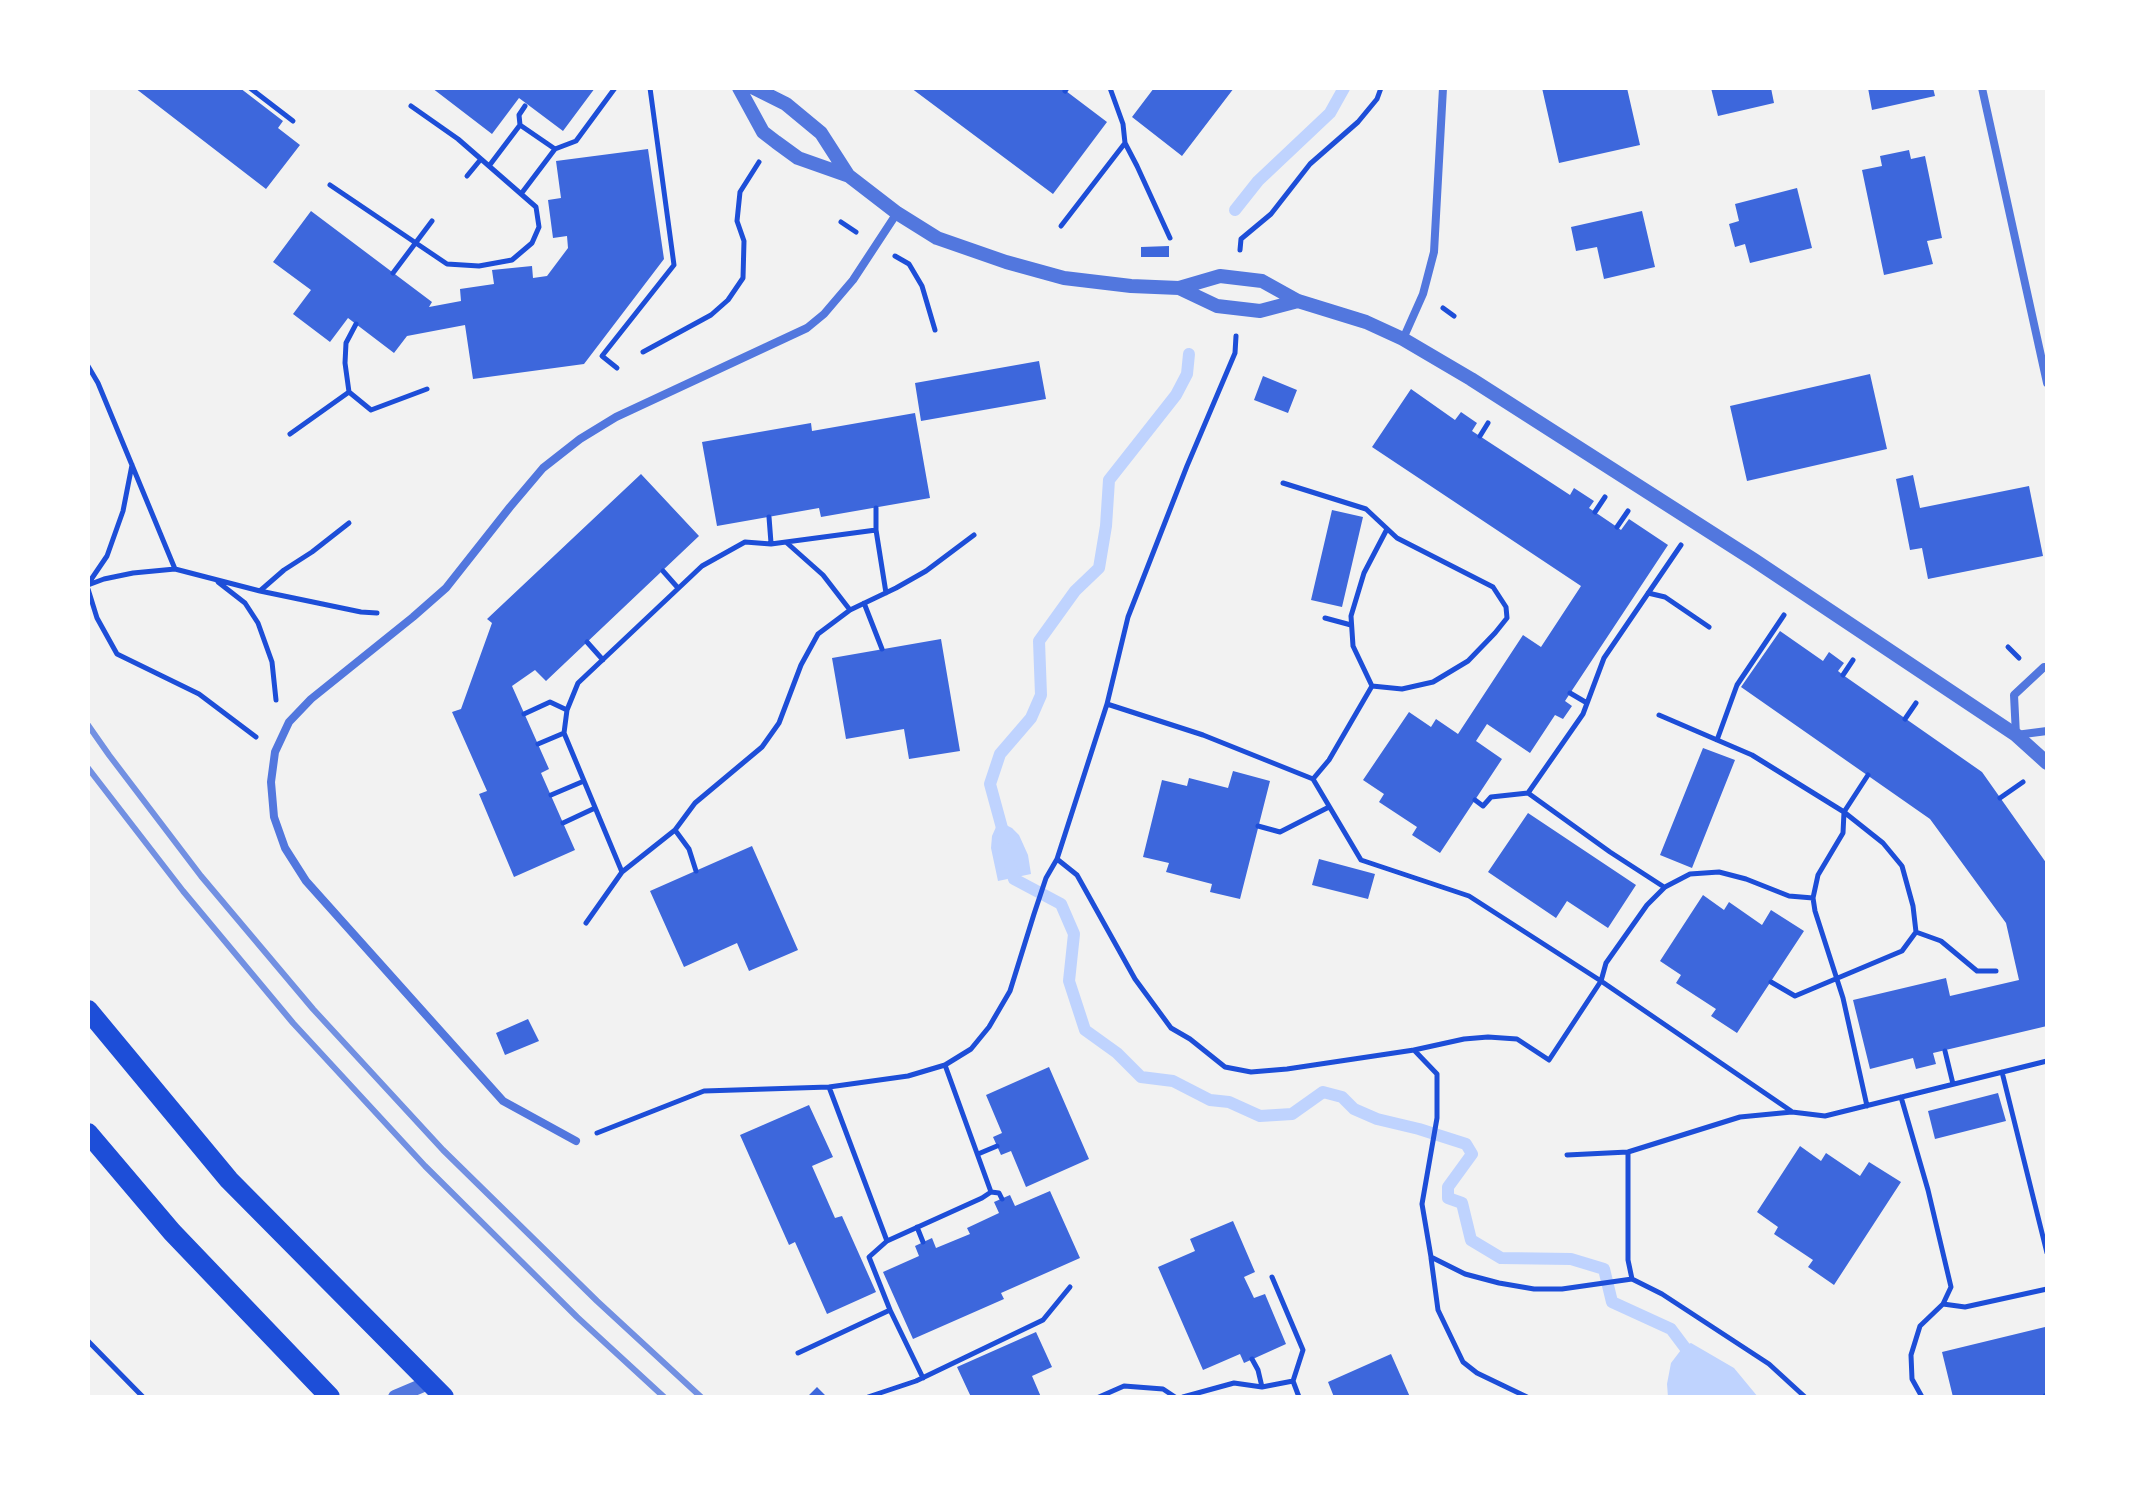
<!DOCTYPE html>
<html>
<head>
<meta charset="utf-8">
<style>
	body { margin:0 }
	#map { position:relative; width:2135px; height:1485px; overflow:hidden; background:#f2f2f2; font-family:Raleway,sans-serif }
	canvas { display:block }
	.frame { position:absolute; inset:0; border:90px solid #fff; pointer-events:none }
</style>
</head>
<body>
<div id="map">
<canvas width="2135" height="1485"></canvas>
<div class="frame"></div>
</div>
<script>
const g = document.querySelector('canvas').getContext('2d');
g.lineJoin = 'round';
function fillPath(path, color) {
  g.fillStyle = color;
  g.fill(path, 'evenodd');
}
function shape(rows) {
  const path = new Path2D();
  for (const r of rows) {
    path.moveTo(r[0], r[1]);
    for (let i = 2; i < r.length; i += 2) path.lineTo(r[i], r[i + 1]);
  }
  return path;
}
function stroke(path, color, width, dash) {
  g.strokeStyle = color;
  g.lineWidth = width;
  g.lineCap = dash ? 'butt' : 'round';
  g.setLineDash(dash || []);
  g.stroke(path);
}
fillPath(shape([
	[1002,823,1012,828,1019,835,1028,855,1031,874,998,881,991,848,992,836,996,827],
	[1691,1343,1734,1368,1758,1397,1668,1397,1667,1384,1671,1363,1684,1346]
]), '#bfd3fe');
stroke(shape([
	[1235,210,1258,181,1330,113,1344,88],
	[1005,839,990,784,1000,754,1031,718,1041,695,1039,641,1075,591,1099,568,1106,526,1109,480,1176,395,1187,374,1189,354],
	[1010,865,1014,879,1061,904,1074,934,1069,981,1085,1030,1117,1053,1141,1077,1173,1081,1210,1100,1229,1102,1260,1116,1292,1114,1323,1092,1342,1097,1354,1109,1377,1119,1419,1129,1466,1144,1472,1154,1448,1187,1448,1198,1462,1203,1471,1240,1501,1258,1571,1259,1604,1269,1612,1302,1671,1329,1692,1357]
]), '#bfd3fe', 12);
fillPath(shape([
	[135,88,240,88,283,121,278,128,300,145,266,189],
	[432,88,595,88,563,131,519,98,492,134],
	[911,88,1062,88,1107,122,1053,194],
	[1154,88,1234,88,1182,156,1132,117],
	[1542,88,1627,88,1640,145,1559,163],
	[1711,88,1771,88,1774,103,1718,116],
	[1868,88,1933,88,1935,96,1872,110],
	[648,149,664,259,584,364,473,379,465,325,407,336,394,353,348,318,330,342,293,314,311,290,273,262,311,211,432,302,429,307,461,301,460,289,494,284,492,270,532,266,533,278,547,276,568,248,567,236,553,238,548,200,561,198,556,161],
	[1909,150,1911,159,1925,156,1942,238,1927,241,1933,264,1884,275,1862,170,1882,166,1880,156],
	[1797,188,1812,248,1750,263,1745,244,1735,247,1729,224,1739,221,1735,204],
	[1642,211,1655,267,1604,279,1597,247,1576,251,1571,227],
	[1169,246,1169,257,1141,257,1141,247],
	[1039,361,1046,399,921,421,915,383],
	[1870,374,1887,449,1747,481,1730,406],
	[1263,376,1297,390,1288,413,1254,400],
	[1411,389,1455,420,1461,412,1477,423,1472,431,1570,495,1574,488,1594,501,1589,508,1617,527,1621,530,1629,519,1668,545,1565,701,1572,706,1563,719,1555,715,1530,753,1487,724,1476,741,1502,759,1440,853,1412,835,1417,827,1379,802,1384,794,1363,780,1409,712,1431,727,1436,719,1458,734,1523,635,1541,647,1581,586,1372,447],
	[915,413,930,498,821,517,819,508,717,526,702,442,811,423,812,431],
	[641,474,699,536,546,681,535,670,512,686,549,769,541,773,575,850,514,877,479,794,487,791,452,712,461,709,492,623,487,619],
	[1913,475,1920,508,2029,486,2043,556,1928,579,1922,548,1910,550,1896,479],
	[1332,510,1363,517,1342,607,1311,600],
	[1780,631,1823,661,1829,652,1844,663,1838,671,1843,675,1982,772,2047,864,2047,1026,1933,1053,1936,1064,1916,1069,1913,1058,1870,1069,1853,1000,1946,978,1950,996,2019,980,2006,923,1930,819,1741,687],
	[941,639,960,751,909,759,904,729,846,739,832,658],
	[1703,748,1735,760,1692,868,1660,855],
	[1233,771,1270,781,1240,899,1210,892,1212,884,1166,872,1169,863,1143,857,1162,780,1187,786,1189,778,1228,788],
	[1528,813,1636,885,1608,928,1567,901,1556,918,1488,872],
	[752,846,798,950,749,971,737,943,684,967,650,891],
	[1319,859,1375,874,1368,899,1312,885],
	[1703,895,1724,910,1729,902,1762,925,1771,910,1804,931,1737,1033,1711,1016,1716,1009,1676,983,1681,975,1660,961],
	[528,1019,539,1041,505,1055,496,1033],
	[1049,1067,1089,1159,1026,1187,1011,1151,1001,1155,993,1137,1002,1133,986,1095],
	[1998,1093,2006,1121,1935,1139,1928,1111],
	[809,1105,833,1157,812,1166,835,1218,842,1216,876,1292,827,1314,795,1242,789,1245,740,1135],
	[1800,1146,1821,1161,1826,1153,1860,1176,1869,1162,1901,1182,1834,1285,1808,1267,1813,1260,1774,1234,1778,1227,1757,1212],
	[1050,1191,1080,1258,1001,1293,1004,1299,913,1339,883,1272,919,1256,915,1246,932,1238,936,1248,970,1234,967,1228,999,1213,994,1202,1010,1195,1015,1206],
	[1233,1221,1255,1272,1244,1277,1254,1298,1265,1294,1286,1344,1244,1363,1240,1354,1203,1370,1158,1267,1195,1251,1190,1239],
	[2045,1327,2047,1337,2047,1396,1953,1397,1942,1352],
	[1036,1332,1052,1367,1032,1376,1041,1397,971,1397,957,1367],
	[1391,1354,1410,1397,1334,1397,1328,1382],
	[817,1387,827,1397,807,1397]
]), '#3d67dc');
stroke(shape([
	[250,88,293,121],
	[1065,91,1067,88],
	[520,125,519,115,525,106],
	[1125,143,1137,166,1170,238],
	[489,166,520,125,555,149],
	[467,176,481,159],
	[330,185,447,264,479,266,512,260,532,243,539,227,536,207,458,139,411,106],
	[521,194,555,149,576,141,615,88],
	[841,222,856,232],
	[1061,226,1125,143,1123,124,1110,88],
	[1240,250,1241,239,1271,214,1310,164,1358,122,1377,99,1381,88],
	[895,256,909,264,922,286,935,330],
	[393,273,432,221],
	[1443,308,1454,316],
	[643,352,711,315,728,300,743,278,744,241,737,221,740,192,759,162],
	[88,366,98,383,175,569],
	[617,368,602,356,674,265,650,88],
	[349,392,371,410,427,389],
	[290,434,349,392,345,363,346,343,356,324],
	[1480,436,1488,423],
	[1283,483,1366,509,1397,538,1493,587,1506,607,1507,618,1495,633,1468,661,1433,682,1402,689,1372,686,1329,760,1313,779],
	[876,508,876,530],
	[1595,512,1605,497],
	[769,517,771,543],
	[1617,527,1628,511],
	[787,543,823,575,850,610],
	[663,571,678,588],
	[218,582,245,603,258,623,272,662,276,700],
	[88,584,107,556,123,511,132,465],
	[88,585,104,579,133,573,175,569,260,591,361,612,377,613],
	[88,589,97,618,117,654,199,694,256,737],
	[261,590,284,570,312,552,349,523],
	[1648,593,1665,597,1709,627],
	[864,603,882,649],
	[1325,618,1351,625],
	[587,642,603,660],
	[2008,647,2019,658],
	[1843,675,1853,660],
	[1372,686,1353,646,1351,616,1364,573,1387,529],
	[1570,693,1587,703],
	[1107,704,1203,735,1313,779,1361,860,1469,896,1601,981,1606,963,1647,905,1665,887,1690,874,1719,872,1746,879,1789,896,1813,898],
	[524,714,550,702,567,710],
	[1659,715,1752,755,1844,812,1883,843,1902,866,1913,906,1916,932,1902,951,1795,996,1771,982],
	[1905,719,1916,703],
	[1717,740,1737,685,1784,615],
	[538,744,564,733],
	[551,795,584,781],
	[2000,798,2023,782],
	[1475,800,1483,806,1491,797,1528,793],
	[563,823,595,808],
	[1258,826,1280,832,1329,807],
	[675,830,689,849,696,871],
	[1057,859,1077,875,1135,979,1171,1028,1190,1039,1225,1067,1251,1072,1287,1069,1414,1050,1437,1074,1437,1118,1422,1204,1431,1257,1465,1274,1499,1283,1534,1289,1562,1289,1632,1279,1662,1294,1769,1364,1805,1397],
	[622,872,675,830,695,803,762,747,779,723,801,665,818,634,850,610,896,588,926,571,974,535],
	[1664,887,1610,852,1528,793,1583,714,1604,658,1681,545],
	[586,923,622,872,564,733,567,710,578,683,702,566,745,542,771,544,876,530,886,593],
	[1916,932,1941,941,1977,971,1996,971],
	[1414,1050,1464,1039,1488,1037,1517,1039,1549,1060,1601,981,1791,1111],
	[1945,1051,1953,1084],
	[2002,1072,2047,1253],
	[829,1087,887,1241,982,1198,991,1192,945,1065],
	[1901,1097,1928,1190,1951,1287,1943,1304,1920,1326,1911,1355,1912,1379,1922,1397],
	[1867,1106,1843,998,1815,911,1813,898,1818,875,1843,833,1844,812,1868,775],
	[597,1133,704,1091,829,1087,908,1076,945,1065,971,1049,989,1027,1010,991,1034,914,1046,878,1057,859,1107,704,1128,617,1187,466,1235,353,1236,336],
	[1628,1152,1628,1260,1632,1279],
	[978,1154,997,1146],
	[1567,1155,1628,1152,1740,1117,1792,1112,1825,1116,2047,1061],
	[991,1192,999,1193,1002,1199],
	[917,1227,923,1242],
	[1431,1258,1438,1310,1463,1362,1477,1373,1527,1397],
	[1272,1277,1303,1350,1293,1381,1299,1397],
	[1943,1304,1965,1307,2047,1289],
	[890,1310,923,1378],
	[88,1341,143,1397],
	[798,1353,890,1310,869,1257,887,1241],
	[1252,1359,1258,1370,1262,1387],
	[2045,1396,2046,1397],
	[868,1397,916,1381,1043,1320,1070,1287],
	[1099,1397,1124,1386,1163,1389,1175,1397],
	[1183,1397,1234,1383,1262,1387,1293,1381]
]), '#1d4ed8', 5);
stroke(shape([
	[1982,88,2047,383],
	[1403,339,1423,294,1434,252,1443,88],
	[2047,667,2044,667,2014,695,2016,735,2047,731],
	[576,1141,503,1101,306,881,285,848,274,817,271,782,275,752,289,722,311,699,413,617,446,588,510,507,543,468,580,439,616,417,807,328,824,314,853,280,897,213]
]), '#5277de', 8);
stroke(shape([
	[739,88,763,132,776,142,798,158,849,176,897,213,937,238,1006,262,1064,278,1131,286,1179,288,1220,276,1262,281,1298,301,1366,322,1403,339,1471,379,1754,560,2016,735,2047,763],
	[754,88,786,104,821,133,848,175],
	[1179,288,1217,306,1260,311,1298,301],
	[395,1397,428,1383]
]), '#5277de', 14);
stroke(shape([
	[88,1010,229,1180,444,1397],
	[88,1133,172,1232,330,1397]
]), '#1d4ed8', 20);
stroke(shape([
	[88,725,109,755,201,876,313,1009,443,1150,597,1301,701,1397],
	[88,768,183,891,293,1023,425,1166,577,1317,664,1397]
]), '#7290e2', 6);
</script>
</body>
</html>
